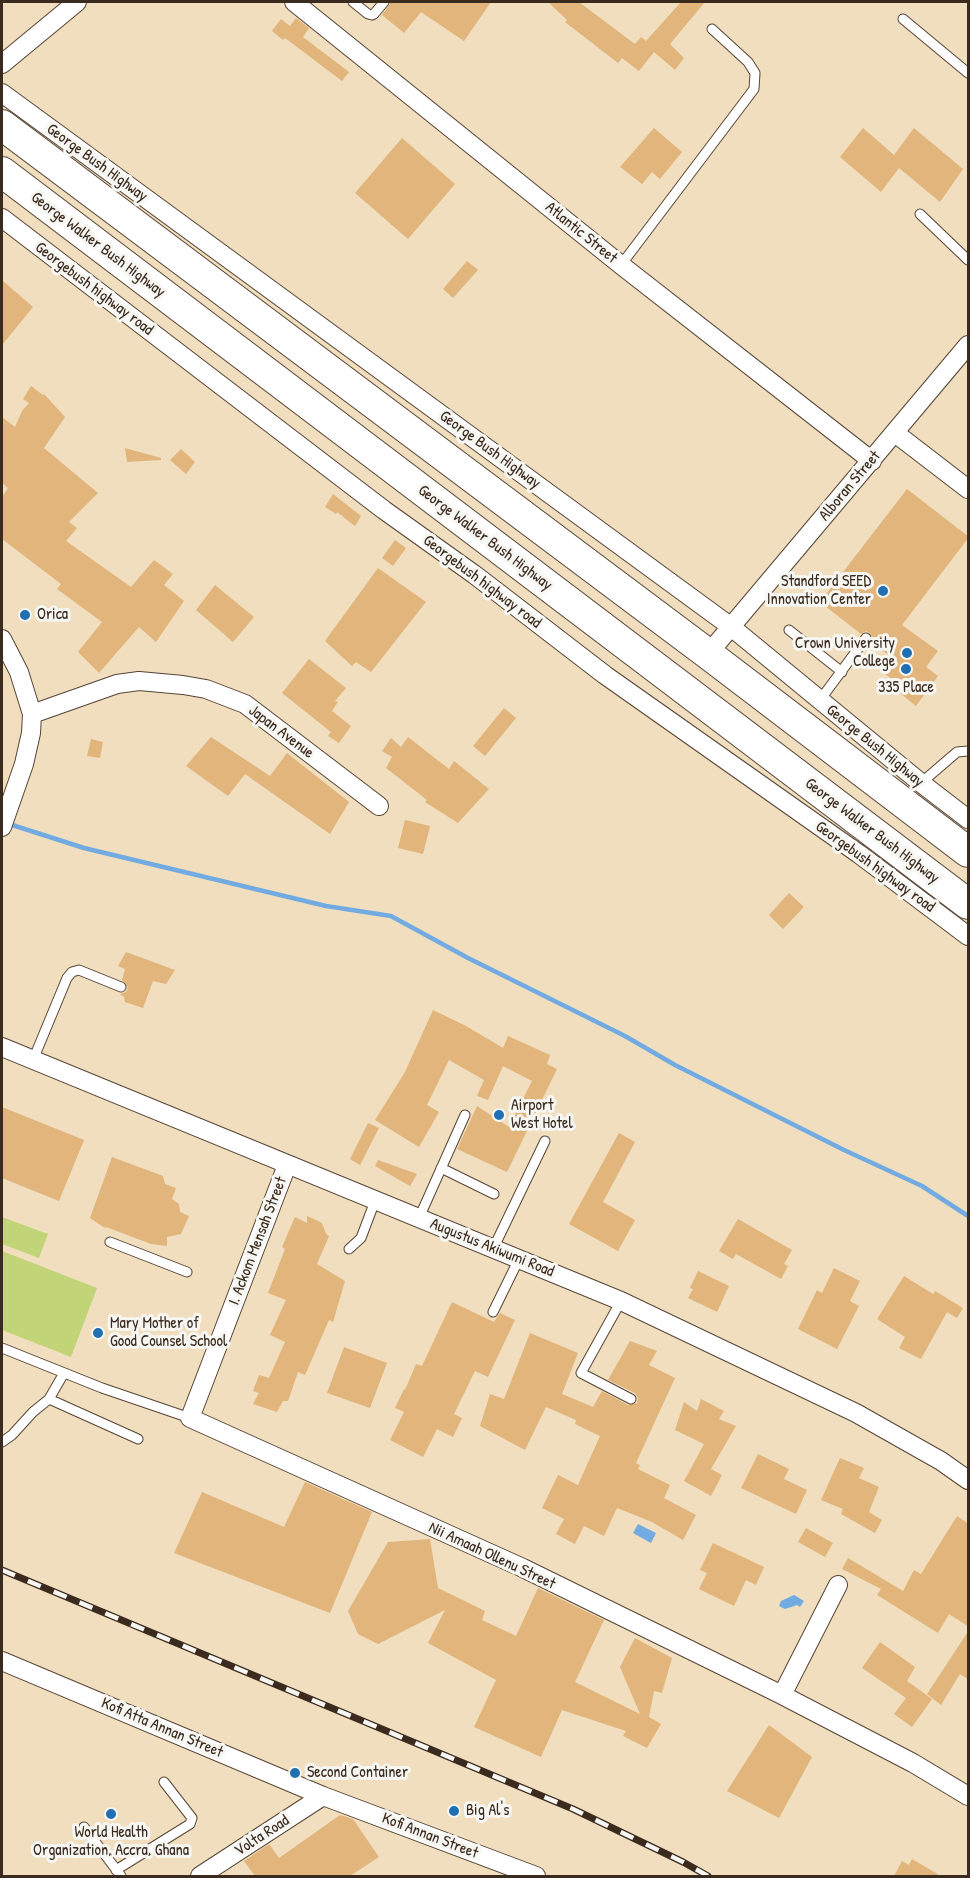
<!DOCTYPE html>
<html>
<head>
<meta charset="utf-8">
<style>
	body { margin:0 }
	#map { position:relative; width:970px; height:1878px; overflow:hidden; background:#f0debe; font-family:"Patrick Hand",sans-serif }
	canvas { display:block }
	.frame { position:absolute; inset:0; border:3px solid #3b2a1e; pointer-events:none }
</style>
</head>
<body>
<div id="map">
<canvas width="970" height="1878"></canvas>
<div class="frame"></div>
</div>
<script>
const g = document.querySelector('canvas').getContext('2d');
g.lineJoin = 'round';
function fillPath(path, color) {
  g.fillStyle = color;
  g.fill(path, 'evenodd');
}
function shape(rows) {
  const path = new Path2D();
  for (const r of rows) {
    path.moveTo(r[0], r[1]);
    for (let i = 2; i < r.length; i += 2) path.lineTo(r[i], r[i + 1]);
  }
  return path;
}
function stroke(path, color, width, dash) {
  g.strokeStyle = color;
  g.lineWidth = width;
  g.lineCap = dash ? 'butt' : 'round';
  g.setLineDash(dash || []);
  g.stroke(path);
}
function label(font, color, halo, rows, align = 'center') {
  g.font = font + ' "Patrick Hand",sans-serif';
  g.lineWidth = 6;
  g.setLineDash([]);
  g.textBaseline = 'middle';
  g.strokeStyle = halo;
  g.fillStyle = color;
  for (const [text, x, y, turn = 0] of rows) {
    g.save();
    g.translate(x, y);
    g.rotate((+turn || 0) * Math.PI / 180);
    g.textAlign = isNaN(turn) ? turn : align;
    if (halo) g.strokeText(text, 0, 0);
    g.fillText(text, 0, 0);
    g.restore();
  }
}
fillPath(shape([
	[2,1217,48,1234,39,1258,2,1244],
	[2,1251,97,1288,71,1357,2,1330]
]), '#c1d578');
fillPath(shape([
	[638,1524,656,1533,651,1543,633,1533],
	[794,1595,804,1601,800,1607,797,1605,785,1609,779,1606,781,1601]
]), '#71abe1');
stroke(shape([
	[6,823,84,848,326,906,391,916,468,958,625,1036,675,1065,844,1150,922,1186,968,1216]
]), '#71abe1', 4.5);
fillPath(shape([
	[391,2,491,2,464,41,421,12,404,33,382,15],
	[548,2,579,2,635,44,641,37,646,41,681,2,705,2,670,44,684,58,675,70,654,52,639,71,622,58,618,63,565,22,567,20],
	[296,18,309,28,303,37,349,72,342,81,285,38,283,40,272,31,281,19,290,26],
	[654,128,682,152,660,179,652,172,642,184,620,167],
	[863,128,894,155,914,128,963,169,940,202,899,168,881,192,840,157],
	[402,138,455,184,408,239,355,193],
	[467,261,478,270,453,298,443,289],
	[2,280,33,307,2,345],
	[31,386,43,395,44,394,65,417,44,448,98,493,69,522,77,528,66,541,131,587,154,560,173,574,164,585,184,601,156,642,139,627,99,673,78,652,102,622,57,589,61,584,2,539,2,497,8,488,2,483,2,417,15,427,22,411,29,403,23,399],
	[125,448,161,458,161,460,127,462],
	[181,449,195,462,186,474,170,460],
	[907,489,969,537,902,625,938,651,926,667,938,676,916,706,900,693,904,688,881,671,891,657,871,642,873,638,870,633,866,631,861,634,820,602],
	[333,494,361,516,355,526,337,512,336,514,325,507],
	[395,540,406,548,393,566,382,558],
	[378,568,426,602,371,672,356,662,352,666,325,641],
	[215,585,254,617,233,642,196,610],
	[309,659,346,688,335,701,338,702,332,711,351,726,339,743,328,736,331,732,282,693],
	[504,708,516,718,485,756,473,746],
	[211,737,270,776,287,753,349,802,330,834,245,774,228,796,186,766],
	[408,737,449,769,454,761,489,789,458,823,425,802,427,800,386,768,392,757,382,751,391,738,401,747],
	[91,739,103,742,100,758,87,756],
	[405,820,430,826,423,854,398,848],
	[789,893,804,907,783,929,769,915],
	[126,952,175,970,166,984,153,981,143,1008,125,1002,124,997,120,994,126,992,128,987,122,980,125,969,118,966],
	[433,1010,466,1026,503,1048,508,1036,550,1055,547,1064,557,1069,507,1172,457,1149,477,1106,509,1127,532,1081,503,1066,488,1100,477,1096,484,1080,449,1060,427,1105,439,1112,419,1147,375,1120,405,1072],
	[2,1107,84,1140,59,1201,2,1178],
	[368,1123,379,1128,360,1165,350,1159],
	[619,1133,635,1142,603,1202,635,1220,618,1251,569,1224],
	[112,1157,163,1176,165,1184,176,1188,172,1199,179,1204,180,1212,189,1216,181,1234,167,1237,167,1246,151,1244,106,1227,105,1228,90,1218],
	[378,1160,417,1174,410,1186,375,1166],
	[307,1216,322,1223,326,1234,329,1236,317,1264,345,1281,333,1322,329,1320,305,1375,298,1372,288,1401,283,1401,277,1412,253,1404,259,1393,253,1391,259,1375,269,1378,285,1342,270,1335,286,1300,268,1293,285,1249,282,1247,295,1217,307,1223],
	[738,1219,792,1250,784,1264,788,1266,781,1279,736,1254,733,1259,719,1251],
	[834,1268,860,1281,850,1301,859,1306,837,1349,798,1329,817,1290,822,1293],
	[698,1271,729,1286,717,1312,688,1298,693,1289,690,1288],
	[904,1276,933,1294,935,1291,963,1308,957,1318,947,1312,921,1359,899,1348,905,1337,877,1319],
	[452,1302,494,1322,500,1313,515,1320,488,1377,475,1371,454,1414,462,1418,453,1437,437,1429,423,1457,390,1440,404,1412,395,1408,404,1389,405,1390,416,1364,422,1366],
	[530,1333,578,1353,562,1394,593,1407,602,1391,628,1405,637,1403,638,1398,635,1393,608,1380,630,1341,657,1351,649,1365,675,1378,636,1463,640,1465,638,1469,670,1485,664,1498,696,1515,683,1540,652,1522,617,1508,604,1536,584,1526,575,1544,556,1534,564,1519,542,1508,558,1475,578,1485,600,1436,575,1424,576,1420,546,1407,525,1450,480,1426,490,1394,504,1399],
	[344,1347,387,1363,370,1408,327,1393],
	[701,1399,724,1411,719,1419,736,1426,711,1469,722,1475,711,1496,684,1481,704,1444,675,1430,684,1402,697,1411],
	[758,1454,789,1469,784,1479,807,1490,796,1514,741,1488],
	[840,1458,864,1468,859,1478,879,1487,869,1512,882,1520,875,1533,841,1514,843,1509,821,1500],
	[305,1482,372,1512,330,1613,174,1553,202,1492,284,1527],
	[957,1516,969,1524,969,1627,949,1614,938,1633,877,1595,881,1589,842,1569,848,1558,903,1591,914,1570,921,1574],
	[806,1528,833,1543,825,1557,798,1542],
	[430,1539,438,1588,485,1611,482,1620,516,1636,538,1588,604,1620,575,1682,640,1714,620,1667,635,1638,672,1658,662,1693,654,1691,649,1717,661,1724,647,1748,623,1736,626,1731,562,1710,541,1757,474,1727,496,1680,428,1643,445,1610,378,1644,358,1634,348,1611,388,1542],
	[713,1543,764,1567,756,1585,746,1580,734,1606,699,1589,707,1573,700,1570],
	[969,1630,969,1680,960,1674,941,1705,927,1694],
	[880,1642,915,1667,907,1681,932,1699,912,1727,894,1714,906,1698,862,1668],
	[769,1725,812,1757,779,1818,727,1791],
	[340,1815,353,1819,379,1857,350,1876,255,1876,244,1861,269,1844,279,1858],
	[912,1859,941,1876,894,1876,902,1861,909,1865]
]), '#e1b57c');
const service = shape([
	[353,2,368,14,372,15,374,14,384,2],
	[903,19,968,73],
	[920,214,968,260],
	[621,265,754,89,755,73,748,62,712,29],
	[789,630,842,672],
	[820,700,866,638],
	[921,783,957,752,968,751],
	[33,1060,67,978,72,972,79,970,121,987],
	[441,1168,494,1194],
	[419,1218,465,1115],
	[110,1242,187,1272],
	[349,1249,361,1238,375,1201],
	[493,1249,545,1141],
	[621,1301,581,1373,631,1399],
	[493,1312,519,1259],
	[2,1348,102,1388,190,1418],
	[49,1399,138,1439],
	[2,1442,12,1435,33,1412,49,1399,64,1373],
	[84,1827,121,1876],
	[116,1870,190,1824,192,1818,164,1782]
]);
const minor = shape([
	[294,2,621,265,872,461],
	[2,64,77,2],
	[2,93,730,626,921,783,968,819],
	[2,218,384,510,475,575,605,675,859,854,968,936],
	[895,433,968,489],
	[2,639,19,672,32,714,31,733,24,764,2,827],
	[708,654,968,345],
	[32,714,117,684,139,681,183,685,206,689,245,704,379,806],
	[2,1047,621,1301,856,1413,941,1461,968,1480],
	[287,1165,190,1418,523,1568,782,1695,913,1763,968,1796],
	[2,1661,323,1796,536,1876],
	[782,1695,838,1585],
	[200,1876,323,1796]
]);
const trunk = shape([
	[2,125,708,654,968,852],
	[2,172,968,904]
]);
stroke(service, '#564536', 11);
stroke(minor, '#564536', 20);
stroke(trunk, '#564536', 32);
stroke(service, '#fff', 9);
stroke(minor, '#fff', 18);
stroke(trunk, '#fff', 30);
const rail = shape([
	[2,1570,573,1809,683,1862,708,1876]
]);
stroke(rail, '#3b2a1e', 7);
stroke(rail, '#f6f6f2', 4.5, [14]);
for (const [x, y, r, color] of [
	[883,591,6,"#1f6fb2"],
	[25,615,6,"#1f6fb2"],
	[907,653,6,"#1f6fb2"],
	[906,669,6,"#1f6fb2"],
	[499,1115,6,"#1f6fb2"],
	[98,1333,6,"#1f6fb2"],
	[295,1773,6,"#1f6fb2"],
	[454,1811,6,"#1f6fb2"],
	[111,1814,6,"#1f6fb2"]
]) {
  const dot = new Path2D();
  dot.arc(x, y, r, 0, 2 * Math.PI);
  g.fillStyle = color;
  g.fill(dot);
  stroke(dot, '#f6f6f2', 2);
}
label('16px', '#3b2a1e', '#f6f6f2', [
	["George Bush Highway",97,163,36],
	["Atlantic Street",581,233,39],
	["George Walker Bush Highway",98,245,37],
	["Georgebush highway road",94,289,37],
	["George Bush Highway",490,450,36],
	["Alboran Street",850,486,-50],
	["George Walker Bush Highway",485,538,37],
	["Georgebush highway road",482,582,37],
	["Japan Avenue",281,732,37],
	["George Bush Highway",875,746,39],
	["George Walker Bush Highway",872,831,37],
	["Georgebush highway road",875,867,36],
	["I. Ackom Mensah Street",258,1241,-69],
	["Augustus Akiwumi Road",492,1248,22],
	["Nii Amaah Ollenu Street",492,1556,25],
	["Kofi Atta Annan Street",162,1728,23],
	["Volta Road",262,1836,-33],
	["Kofi Annan Street",430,1836,21]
]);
label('16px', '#3b2a1e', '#f6f6f2', [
	["Standford SEED",871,582,"right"],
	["Innovation Center",871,600,"right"],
	["Orica",37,615],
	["Crown University",895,644,"right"],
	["College",895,662,"right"],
	["335 Place",906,688,"center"],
	["Airport",511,1106],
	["West Hotel",511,1124],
	["Mary Mother of",110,1324],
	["Good Counsel School",110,1342],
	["Second Container",307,1773],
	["Big Al's",466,1811],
	["World Health",111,1833,"center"],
	["Organization, Accra, Ghana",111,1851,"center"]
], 'left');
</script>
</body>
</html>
